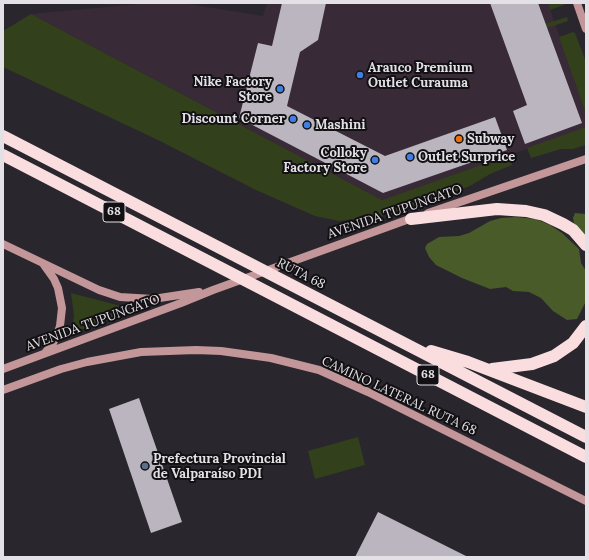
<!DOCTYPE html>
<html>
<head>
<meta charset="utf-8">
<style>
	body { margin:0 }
	#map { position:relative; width:589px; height:560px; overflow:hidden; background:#2a262d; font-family:Lora,serif }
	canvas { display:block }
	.frame { position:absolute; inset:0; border:4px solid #e3e1e6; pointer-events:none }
</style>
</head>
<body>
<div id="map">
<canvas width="589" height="560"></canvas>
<div class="frame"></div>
</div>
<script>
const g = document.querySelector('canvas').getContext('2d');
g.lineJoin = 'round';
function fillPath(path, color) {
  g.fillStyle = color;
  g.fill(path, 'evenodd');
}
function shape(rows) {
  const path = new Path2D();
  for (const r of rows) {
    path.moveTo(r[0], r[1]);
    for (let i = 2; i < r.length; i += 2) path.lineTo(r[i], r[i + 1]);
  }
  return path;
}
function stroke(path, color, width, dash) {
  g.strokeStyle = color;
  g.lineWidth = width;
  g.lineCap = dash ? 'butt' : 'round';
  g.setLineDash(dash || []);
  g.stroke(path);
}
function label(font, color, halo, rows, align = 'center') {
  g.font = font + ' Lora,serif';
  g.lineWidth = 4;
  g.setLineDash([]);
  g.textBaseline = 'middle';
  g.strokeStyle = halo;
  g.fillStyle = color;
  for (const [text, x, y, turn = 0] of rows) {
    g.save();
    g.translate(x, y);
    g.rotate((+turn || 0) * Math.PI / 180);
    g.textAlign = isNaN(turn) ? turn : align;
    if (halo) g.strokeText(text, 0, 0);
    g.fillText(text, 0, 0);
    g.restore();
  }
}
fillPath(shape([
	[150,3,182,3,263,16,267,3,548,3,586,114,586,128,382,200,31,14]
]), '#382a37');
fillPath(shape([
	[548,3,565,3,564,5,550,10],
	[31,14,382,200,509,155,512,165,490,174,470,186,387,215,339,221,315,216,256,190,158,140,3,67,3,31],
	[567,17,568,21,547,28,545,24],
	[573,32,575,33,586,62,586,114,559,37],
	[586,127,586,145,573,149,561,149,531,158,527,148],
	[71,293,136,310,72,333,74,315],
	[358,437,365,465,315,479,308,451]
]), '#33401c');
fillPath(shape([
	[575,213,586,214,586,237,574,223,573,218],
	[516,217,536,219,550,225,562,233,579,249,581,263,586,271,586,295,585,303,577,319,567,320,553,311,541,298,529,292,513,291,506,287,490,289,462,278,436,265,429,257,425,248,427,244,439,237,459,236,469,233,490,221,501,218]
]), '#485b28');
fillPath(shape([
	[282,3,326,3,318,40,300,52,287,106,385,156,495,117,507,150,383,193,239,118,258,43,272,46],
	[490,3,538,3,582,123,525,144,513,111,527,105],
	[139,398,182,522,151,533,109,409],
	[378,512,468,557,355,557]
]), '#bab5bf');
stroke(shape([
	[577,3,586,29],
	[428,213,586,159],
	[3,244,99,290,120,297,153,299,199,292],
	[44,265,54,279,58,288,62,308,60,326,57,335,53,343,45,353],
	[3,369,181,303,213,290,415,217],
	[3,390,61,369,87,362,141,352,196,350,221,351,271,358,319,370,368,392,586,501]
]), '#c39699', 8);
stroke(shape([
	[3,136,586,437],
	[3,155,586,457],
	[411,219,497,209,526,211,544,215,563,224,573,230,586,245],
	[431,351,468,362,586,407],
	[492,369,532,364,554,356,573,343,586,326]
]), '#fadedf', 12);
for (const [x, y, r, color] of [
	[360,75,4,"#3f7fe0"],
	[280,89,4,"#3f7fe0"],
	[293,119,4,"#3f7fe0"],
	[307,125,4,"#3f7fe0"],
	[459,139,4,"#e8710a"],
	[410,157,4,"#3f7fe0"],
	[375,160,4,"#3f7fe0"],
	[145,466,4,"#5c6f8a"]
]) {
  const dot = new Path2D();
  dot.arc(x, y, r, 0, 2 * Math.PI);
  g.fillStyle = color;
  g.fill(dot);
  stroke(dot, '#121013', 1.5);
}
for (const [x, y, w] of [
	[114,212,22],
	[428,375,22]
]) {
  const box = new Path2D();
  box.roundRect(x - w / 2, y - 10, w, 20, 3);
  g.fillStyle = '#121013';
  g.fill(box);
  stroke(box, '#e3e1e6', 1);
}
label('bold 12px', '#e3e1e6', null, [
	["68",114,212],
	["68",428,375]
]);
label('bold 13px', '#e3e1e6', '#121013', [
	["Arauco Premium",368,68],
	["Outlet Curauma",368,83],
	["Nike Factory",272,82,"right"],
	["Store",272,97,"right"],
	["Discount Corner",285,119,"right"],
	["Mashini",315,125],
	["Subway",467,139],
	["Colloky",367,153,"right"],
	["Factory Store",367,168,"right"],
	["Outlet Surprice",418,157],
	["Prefectura Provincial",153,459],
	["de Valparaíso PDI",153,474]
], 'left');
label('13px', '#e3e1e6', '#121013', [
	["AVENIDA TUPUNGATO",395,212,-19],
	["RUTA 68",301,274,27],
	["AVENIDA TUPUNGATO",93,323,-20],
	["CAMINO LATERAL RUTA 68",399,396,25]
]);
</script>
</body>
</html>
